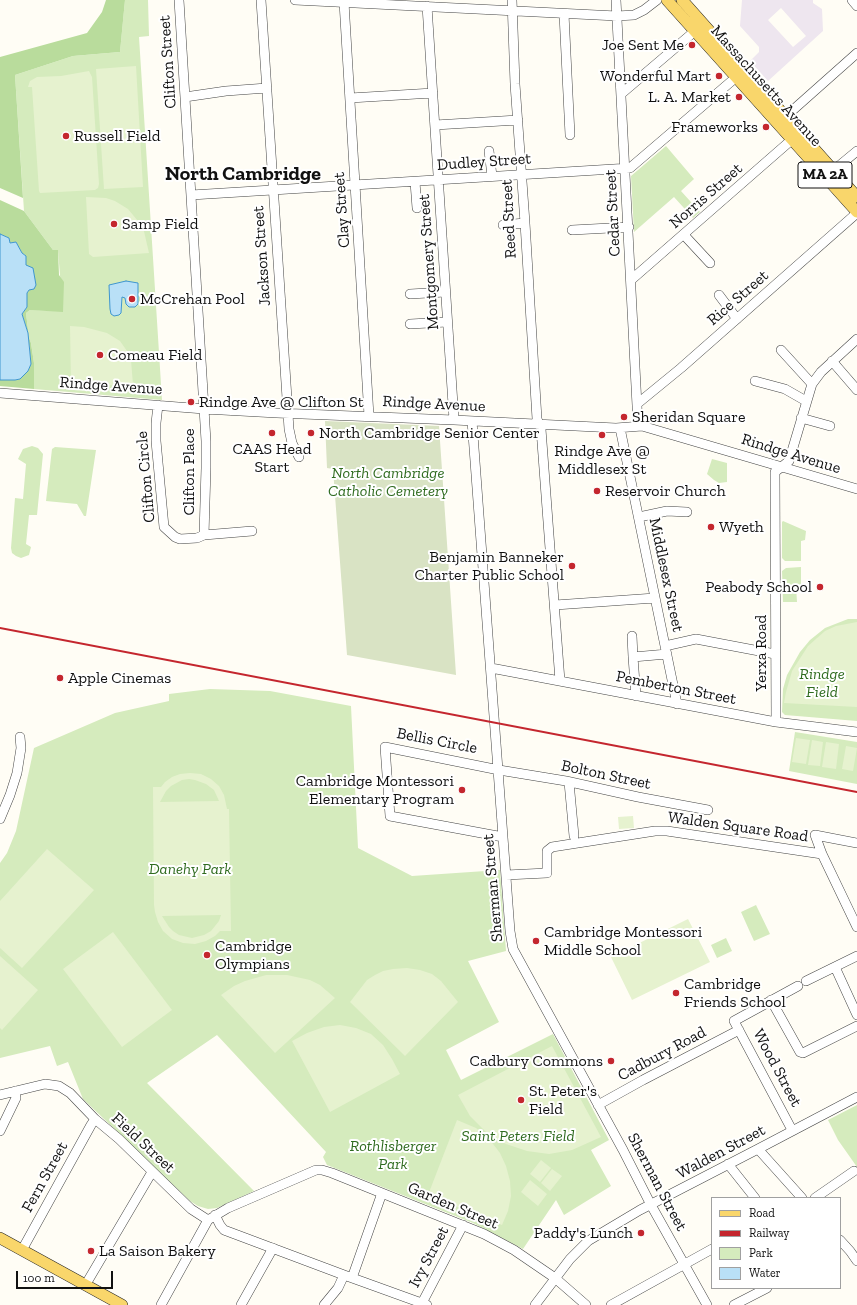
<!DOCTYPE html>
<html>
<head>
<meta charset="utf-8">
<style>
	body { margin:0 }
	#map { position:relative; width:857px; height:1305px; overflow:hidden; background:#fffdf5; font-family:"Zilla Slab",serif }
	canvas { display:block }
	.legend { position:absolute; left:711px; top:1197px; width:130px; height:92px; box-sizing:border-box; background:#fff; border:1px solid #a0a0a0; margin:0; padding:5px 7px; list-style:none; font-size:12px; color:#111 }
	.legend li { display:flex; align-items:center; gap:8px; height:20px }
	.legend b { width:20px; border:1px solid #a0a0a0 }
	.scale { position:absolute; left:16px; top:1271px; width:97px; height:18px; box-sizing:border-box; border:2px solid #111; border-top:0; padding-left:5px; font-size:12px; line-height:14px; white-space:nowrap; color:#111; -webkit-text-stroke:3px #fff; paint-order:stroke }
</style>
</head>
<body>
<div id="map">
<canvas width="857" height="1305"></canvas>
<ul class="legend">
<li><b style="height:5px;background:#f9d66b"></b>Road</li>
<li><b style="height:5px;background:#c4262e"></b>Railway</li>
<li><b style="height:11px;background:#d5ebbd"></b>Park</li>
<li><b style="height:11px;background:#b9e0f7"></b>Water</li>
</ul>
<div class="scale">100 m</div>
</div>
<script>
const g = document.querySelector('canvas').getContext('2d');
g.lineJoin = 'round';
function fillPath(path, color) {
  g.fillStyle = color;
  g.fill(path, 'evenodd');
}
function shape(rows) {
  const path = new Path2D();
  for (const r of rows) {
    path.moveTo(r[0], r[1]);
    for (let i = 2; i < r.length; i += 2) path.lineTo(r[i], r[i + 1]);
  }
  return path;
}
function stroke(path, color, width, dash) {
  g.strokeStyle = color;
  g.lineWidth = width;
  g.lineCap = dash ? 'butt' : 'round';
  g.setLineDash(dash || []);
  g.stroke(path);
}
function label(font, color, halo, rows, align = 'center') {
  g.font = font + ' "Zilla Slab",serif';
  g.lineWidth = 4;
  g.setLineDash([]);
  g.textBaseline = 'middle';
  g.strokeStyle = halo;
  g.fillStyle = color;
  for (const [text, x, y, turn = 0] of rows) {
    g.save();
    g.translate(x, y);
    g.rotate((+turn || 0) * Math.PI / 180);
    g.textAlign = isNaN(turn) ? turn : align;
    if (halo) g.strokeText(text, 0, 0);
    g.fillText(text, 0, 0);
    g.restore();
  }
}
fillPath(shape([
	[742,0,813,0,813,3,822,9,823,31,768,81,750,61,759,52,759,47,740,26],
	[781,8,806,36,793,47,768,20]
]), '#eee6ef');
fillPath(shape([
	[125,0,148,0,149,36,139,37,162,400,34,389,34,363,31,343,29,338,26,313,30,310,63,311,58,251,53,250,24,211,15,75,73,56,120,52],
	[666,146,694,179,681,191,700,212,693,218,674,197,634,232,631,176],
	[32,446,38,448,43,454,37,515,29,515,26,544,31,547,29,555,21,558,16,556,12,553,11,548,15,498,23,499,26,464,18,459,23,449],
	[55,447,96,450,86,516,84,516,77,504,46,501,52,449],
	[712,459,727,463,727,482,719,483,714,480,707,474],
	[783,521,806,531,805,540,801,541,801,561,785,561,782,558,782,522],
	[801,567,801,586,796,586,797,602,783,602,782,571,786,568],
	[848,619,857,619,857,721,785,715,782,712,783,689,787,675,800,652,810,640,825,628],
	[210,689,270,691,351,706,358,848,412,876,500,870,506,951,468,961,499,1022,446,1050,461,1080,553,1034,609,1140,591,1150,611,1186,564,1215,556,1200,523,1249,473,1223,327,1165,323,1157,326,1152,217,1035,147,1083,254,1191,217,1208,208,1209,198,1206,190,1201,83,1099,68,1062,57,1066,50,1046,0,1058,0,863,7,853,16,831,34,748,115,713,169,701,169,694],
	[795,732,857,742,857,784,789,771],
	[756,905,770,934,754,941,741,912],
	[726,938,732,951,717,958,711,945],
	[857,1105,857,1167,838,1140,828,1120]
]), '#d5ebbd');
fillPath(shape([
	[106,0,125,0,120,52,73,56,15,75,23,198,0,188,0,57,87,33,102,12],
	[0,200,24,211,53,250,58,250,59,275,64,282,63,312,30,310,26,313,29,338,31,343,34,363,34,389,0,386,0,380,15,380,20,379,28,371,31,364,28,333,22,314,27,307,27,293,29,290,26,265,26,256,22,253,16,242,10,243,9,238,0,234]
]), '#b9dc9c');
fillPath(shape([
	[325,421,439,426,456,675,347,655,333,469,327,468]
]), '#d9e3c4');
fillPath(shape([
	[136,66,143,187,104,189,96,69],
	[89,71,92,77,99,184,98,188,95,190,40,193,39,191,32,87,28,87,30,81,37,77,61,76],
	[86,197,106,198,115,201,128,209,143,227,149,253,93,257,89,254],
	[70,326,84,327,107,333,120,341,127,351,131,360,133,385,71,386],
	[857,622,857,707,784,703,786,692,792,671,808,646,825,631,836,626],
	[796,738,810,740,806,764,792,762],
	[812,740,823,742,820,766,808,765],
	[826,742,839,744,836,769,822,767],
	[846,746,857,748,853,771,842,769],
	[190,773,201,774,211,779,219,786,224,795,227,809,229,809,231,931,220,931,215,936,206,941,195,944,183,943,172,939,163,931,158,922,155,912,154,905,153,787,161,787,165,782,172,777,180,774],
	[189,779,195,780,206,784,214,790,219,801,160,802,166,791,171,786,182,780],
	[221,915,219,921,211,931,204,935,192,938,179,935,173,931,169,927,162,916],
	[633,816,634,828,619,829,618,817],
	[47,849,94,890,22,968,0,948,0,901],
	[688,919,710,962,632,1000,611,957],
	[113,932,172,1010,122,1047,63,969],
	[0,956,38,990,2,1030,0,1028],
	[407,968,420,970,432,974,441,981,458,1002,405,1056,350,1002,367,980,375,975,383,971,393,969],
	[266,975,287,975,310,980,320,985,335,998,275,1053,221,995,234,986,245,981],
	[340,1025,356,1028,371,1034,383,1045,392,1059,400,1074,330,1112,292,1041,307,1033,324,1027],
	[552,1046,601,1137,572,1150,549,1154,527,1151,506,1144,487,1133,470,1116,458,1095],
	[457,1120,476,1128,490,1140,500,1153,506,1166,510,1181,511,1196,508,1211,502,1225,428,1195],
	[541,1160,551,1168,540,1182,530,1174],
	[552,1169,562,1176,550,1191,541,1183],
	[530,1180,547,1194,538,1206,521,1192]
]), '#e6f2cf');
const water = shape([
	[0,234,9,238,10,243,16,242,22,253,26,256,26,265,33,268,36,285,34,289,29,290,27,293,27,307,22,314,28,333,31,364,28,371,20,379,15,380,0,380,0,234],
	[126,281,138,283,138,304,135,307,129,307,126,304,125,298,122,297,121,313,119,315,114,316,111,314,110,309,109,285,126,281]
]);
fillPath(water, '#b9e0f7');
stroke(water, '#3f96cf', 1);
const minor = shape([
	[179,0,206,441,206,468,204,535],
	[261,0,289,429,292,443,299,457],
	[295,0,617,16,634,15,644,10,657,0],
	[512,0,515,84,525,223,537,419,541,429,560,681],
	[616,0,638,425],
	[852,0,857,6],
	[344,2,369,416],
	[427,6,454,420],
	[564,14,570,135],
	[621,94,695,31],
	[185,97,226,91,267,88],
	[350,98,433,93],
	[785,117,857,53],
	[435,125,518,120],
	[489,151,492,176],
	[834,170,857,151],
	[415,182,417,208],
	[191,195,630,168,741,73],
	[503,225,525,223],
	[572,230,629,227],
	[684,235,710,263],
	[631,280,796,136],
	[410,294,445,292],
	[719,295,737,319],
	[410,324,447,322],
	[781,350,812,384],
	[832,361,857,390],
	[755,381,785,389,806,401],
	[0,393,204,409,277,413,454,420,616,428,642,426,857,489],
	[637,404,681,368,857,213],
	[158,405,156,423,156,441,164,527,175,537,180,539,197,538,204,535,252,531],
	[801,418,830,426],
	[472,421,510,931,513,949,623,1150,651,1205,707,1305],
	[620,428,677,704],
	[639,517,667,511,687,512],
	[555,605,655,598],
	[632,636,633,657],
	[665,646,696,639,775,654],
	[491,668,776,722,857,732],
	[636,696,633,657,667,654],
	[776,722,775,472,789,461,812,384,821,372,857,339],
	[569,782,574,836],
	[0,819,10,795,17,773,21,748,20,737],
	[503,837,390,816,385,747,499,770,566,781,638,797,708,810],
	[857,843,815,835,822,854,857,927],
	[506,875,547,873,547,851,552,847,655,831,667,831,687,834,822,854],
	[835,967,857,1015],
	[806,981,857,956],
	[771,1000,800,1052,803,1053,857,1026],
	[0,1095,45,1084,59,1086,70,1093,95,1119,119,1139,191,1209,208,1220],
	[598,1105,643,1080,739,1030],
	[792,1130,734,1021,798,986],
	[0,1131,16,1098,15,1091],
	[758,1149,802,1198],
	[728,1164,755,1198],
	[815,1198,854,1171],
	[215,1215,220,1225,224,1230,344,1275],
	[840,1240,850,1251,857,1261],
	[22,1250,91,1125,95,1119],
	[352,1278,382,1193],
	[86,1284,152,1172],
	[422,1303,463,1225],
	[161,1305,208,1220,228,1208,316,1170,322,1170,332,1173,484,1234,514,1250,555,1278,586,1305],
	[241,1305,273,1248],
	[324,1305,338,1288,344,1275,427,1305],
	[535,1305,570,1259,588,1241,640,1210,758,1149,857,1097],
	[611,1305,712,1249],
	[734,1305,767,1288]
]);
const major = shape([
	[667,0,857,212],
	[682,0,857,197],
	[0,1238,122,1305]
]);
stroke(minor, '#444', 10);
stroke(major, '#222', 12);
stroke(minor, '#fff', 9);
stroke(major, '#f9d66b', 11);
stroke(shape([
	[0,628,857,792]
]), '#c4262e', 2);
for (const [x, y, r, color] of [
	[692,45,4,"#c4262e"],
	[719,76,4,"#c4262e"],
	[739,97,4,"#c4262e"],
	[766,127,4,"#c4262e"],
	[66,136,4,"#c4262e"],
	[114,224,4,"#c4262e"],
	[132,299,4,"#c4262e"],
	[100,355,4,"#c4262e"],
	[191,402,4,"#c4262e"],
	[624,417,4,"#c4262e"],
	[272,433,4,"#c4262e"],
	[311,433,4,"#c4262e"],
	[602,435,4,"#c4262e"],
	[597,491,4,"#c4262e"],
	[711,527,4,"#c4262e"],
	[572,566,4,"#c4262e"],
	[820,587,4,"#c4262e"],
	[60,678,4,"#c4262e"],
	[462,790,4,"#c4262e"],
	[536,941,4,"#c4262e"],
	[207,955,4,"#c4262e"],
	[676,993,4,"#c4262e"],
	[611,1061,4,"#c4262e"],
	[521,1100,4,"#c4262e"],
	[641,1233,4,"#c4262e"],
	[91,1251,4,"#c4262e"]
]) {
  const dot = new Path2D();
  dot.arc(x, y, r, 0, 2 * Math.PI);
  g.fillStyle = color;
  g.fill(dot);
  stroke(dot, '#fff', 1.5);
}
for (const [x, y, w] of [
	[825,175,54]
]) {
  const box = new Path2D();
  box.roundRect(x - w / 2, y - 13, w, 26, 3);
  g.fillStyle = '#fff';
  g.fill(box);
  stroke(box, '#111', 1);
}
label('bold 15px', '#111', null, [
	["MA 2A",825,175]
]);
label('16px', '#111', '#fff', [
	["Joe Sent Me",684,45,"right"],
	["Wonderful Mart",711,76,"right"],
	["L. A. Market",731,97,"right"],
	["Frameworks",758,127,"right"],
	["Russell Field",74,136],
	["Samp Field",122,224],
	["McCrehan Pool",140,299],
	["Comeau Field",108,355],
	["Rindge Ave @ Clifton St",199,402],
	["Sheridan Square",632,417],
	["North Cambridge Senior Center",319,433],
	["CAAS Head",272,449,"center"],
	["Start",272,467,"center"],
	["Rindge Ave @",602,451,"center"],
	["Middlesex St",602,469,"center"],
	["Reservoir Church",605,491],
	["Wyeth",719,527],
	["Benjamin Banneker",564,557,"right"],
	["Charter Public School",564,575,"right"],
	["Peabody School",812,587,"right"],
	["Apple Cinemas",68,678],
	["Cambridge Montessori",454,781,"right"],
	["Elementary Program",454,799,"right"],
	["Cambridge Montessori",544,932],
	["Middle School",544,950],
	["Cambridge",215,946],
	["Olympians",215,964],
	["Cambridge",684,984],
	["Friends School",684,1002],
	["Cadbury Commons",603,1061,"right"],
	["St. Peter's",529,1091],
	["Field",529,1109],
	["Paddy's Lunch",633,1233,"right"],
	["La Saison Bakery",99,1251]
], 'left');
label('16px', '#111', '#fff', [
	["Clifton Street",168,62,-94],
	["Massachusetts Avenue",766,86,48],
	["Dudley Street",484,162,-4],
	["Norris Street",706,196,-41],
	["Clay Street",342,210,-94],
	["Cedar Street",613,213,-93],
	["Reed Street",509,219,-93],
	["Jackson Street",262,256,-94],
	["Montgomery Street",429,262,-94],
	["Rice Street",738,298,-41],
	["Rindge Avenue",111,386,4],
	["Rindge Avenue",434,404,3],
	["Rindge Avenue",791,454,17],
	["Clifton Place",189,472,-90],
	["Clifton Circle",146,477,-95],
	["Middlesex Street",666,575,78],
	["Yerxa Road",761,653,-90],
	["Pemberton Street",676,688,11],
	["Bellis Circle",437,741,11],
	["Bolton Street",606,775,12],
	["Walden Square Road",738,827,8],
	["Sherman Street",493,888,-95],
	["Cadbury Road",662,1054,-28],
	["Wood Street",777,1068,62],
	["Field Street",143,1143,43],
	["Walden Street",721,1152,-28],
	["Fern Street",45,1177,-61],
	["Sherman Street",657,1182,62],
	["Garden Street",453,1206,23],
	["Ivy Street",429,1257,-62]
]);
label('italic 16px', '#2f6b1f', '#fff', [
	["North Cambridge",388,473],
	["Catholic Cemetery",388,491],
	["Rindge",822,674],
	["Field",822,692],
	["Danehy Park",190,869],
	["Saint Peters Field",518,1136],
	["Rothlisberger",393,1146],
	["Park",393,1164]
]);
label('bold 20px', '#111', '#fff', [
	["North Cambridge",243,174]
]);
</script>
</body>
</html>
